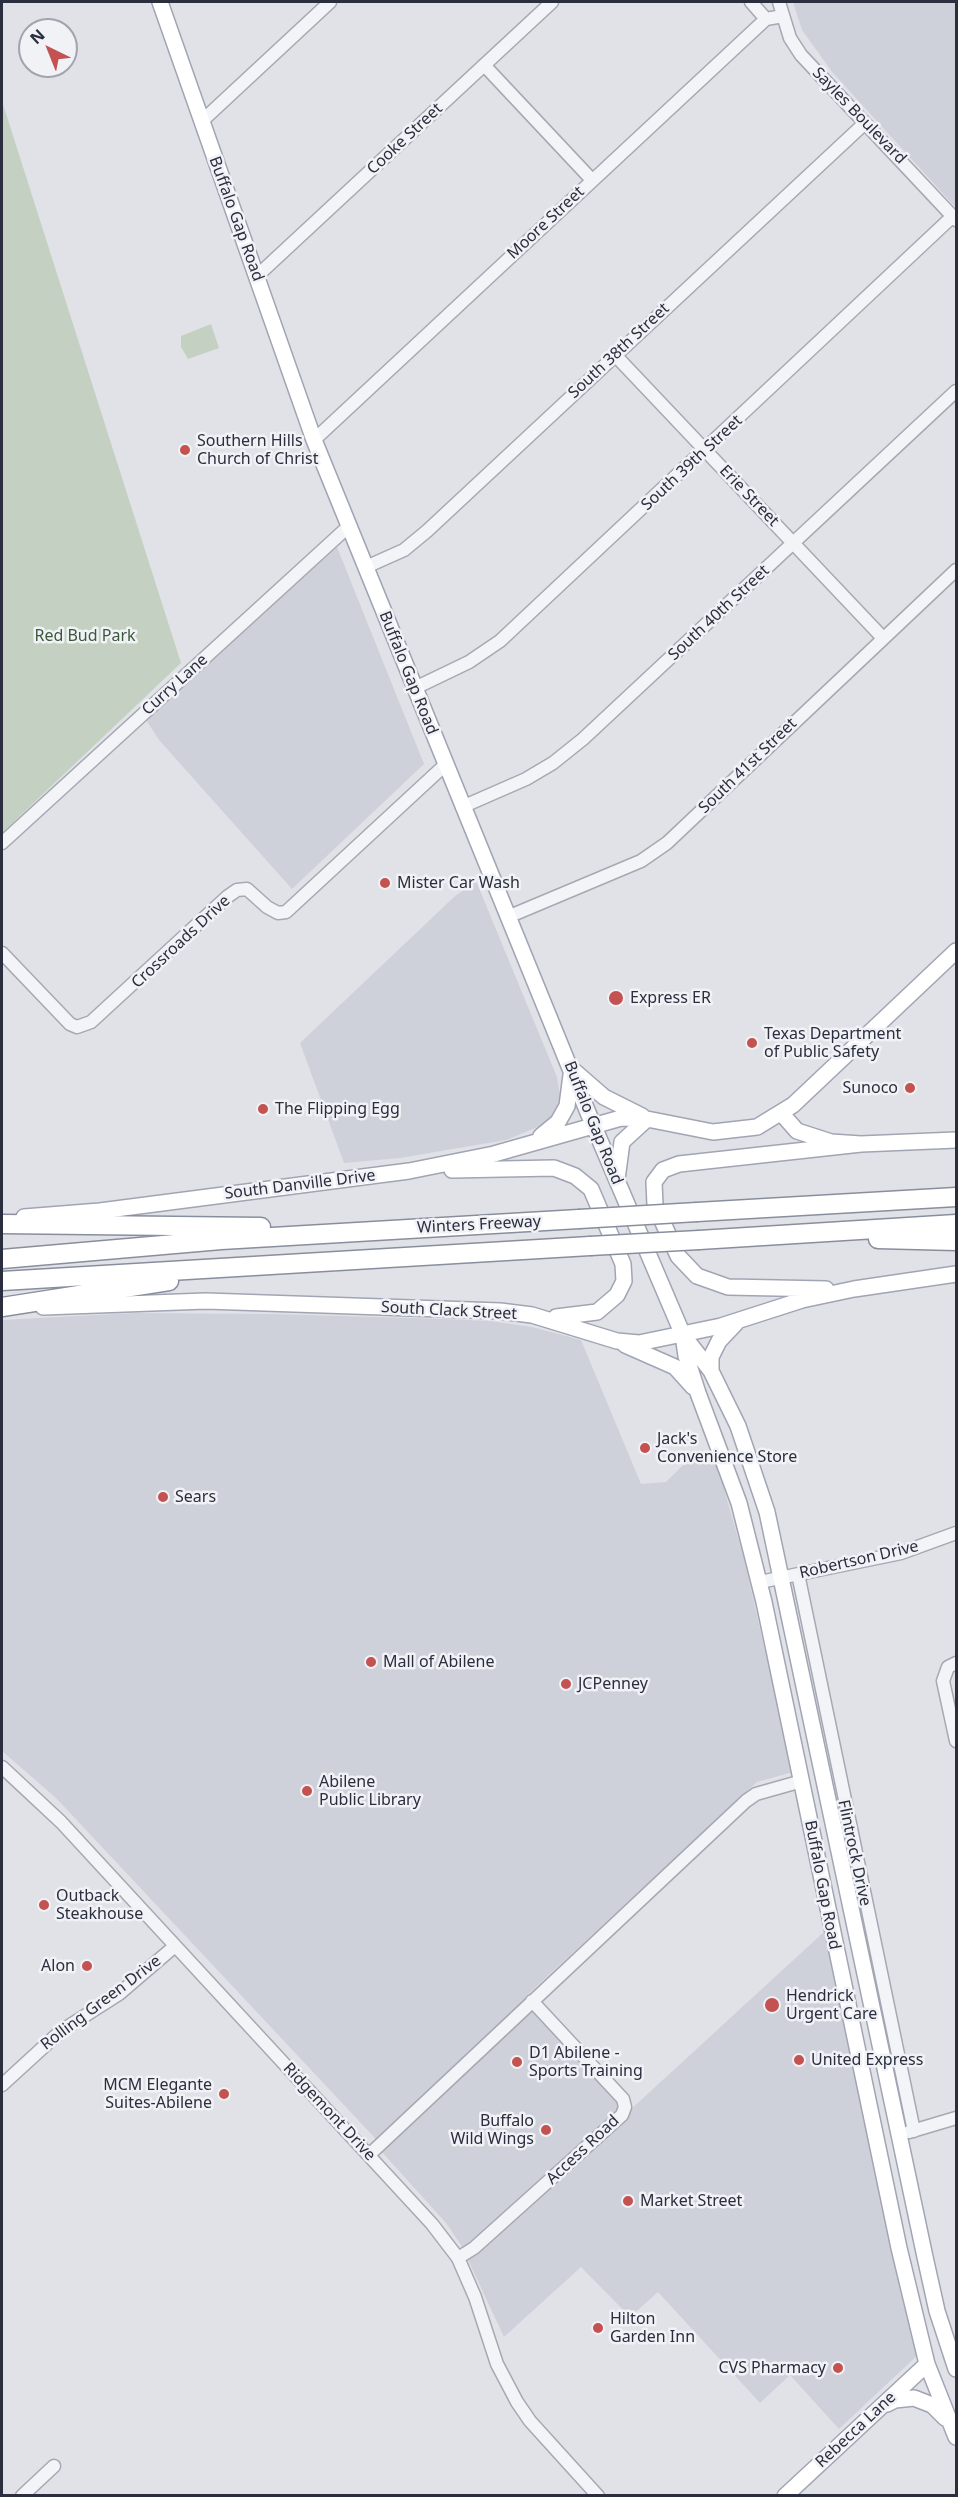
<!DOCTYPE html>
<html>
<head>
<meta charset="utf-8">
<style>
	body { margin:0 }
	#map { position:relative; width:958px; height:2497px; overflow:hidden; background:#e1e2e8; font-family:"Noto Sans",sans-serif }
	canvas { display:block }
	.frame { position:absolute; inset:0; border:3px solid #2a2e3e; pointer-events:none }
	.north { position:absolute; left:18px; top:18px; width:60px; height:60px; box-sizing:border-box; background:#f0f2f6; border:2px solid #a1a4ac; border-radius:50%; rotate:317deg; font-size:16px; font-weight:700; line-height:24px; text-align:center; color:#2a2e3e }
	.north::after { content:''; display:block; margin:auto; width:21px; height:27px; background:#c35250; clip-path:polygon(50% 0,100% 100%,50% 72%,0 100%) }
</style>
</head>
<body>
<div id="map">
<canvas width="958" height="2497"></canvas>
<div class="frame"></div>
<div class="north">N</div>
</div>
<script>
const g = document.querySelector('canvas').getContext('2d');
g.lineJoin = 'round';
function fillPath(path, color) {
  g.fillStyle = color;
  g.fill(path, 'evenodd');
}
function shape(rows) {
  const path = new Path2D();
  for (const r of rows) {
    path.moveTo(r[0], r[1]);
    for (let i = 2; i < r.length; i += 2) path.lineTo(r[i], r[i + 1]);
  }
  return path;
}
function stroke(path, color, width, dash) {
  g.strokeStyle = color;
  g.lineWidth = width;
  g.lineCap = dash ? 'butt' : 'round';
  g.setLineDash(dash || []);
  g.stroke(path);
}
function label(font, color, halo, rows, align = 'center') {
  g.font = font + ' "Noto Sans",sans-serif';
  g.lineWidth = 5;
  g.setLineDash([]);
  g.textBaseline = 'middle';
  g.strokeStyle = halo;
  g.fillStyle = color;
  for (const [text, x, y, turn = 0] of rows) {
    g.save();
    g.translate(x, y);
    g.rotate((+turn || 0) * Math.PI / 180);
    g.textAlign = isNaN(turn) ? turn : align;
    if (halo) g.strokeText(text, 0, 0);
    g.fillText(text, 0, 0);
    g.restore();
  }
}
fillPath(shape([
	[793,2,956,2,956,208,833,73,802,30],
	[337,547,424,764,292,889,159,740,146,720],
	[476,881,557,1077,560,1096,556,1111,545,1124,506,1140,400,1158,344,1163,300,1043,454,897],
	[134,1313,273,1314,444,1319,490,1321,532,1327,581,1340,641,1484,666,1482,682,1466,713,1450,744,1559,793,1772,757,1782,525,1997,629,2111,825,1931,920,2353,839,2429,790,2375,760,2403,658,2292,630,2317,581,2267,504,2337,461,2245,446,2223,381,2151,374,2137,56,1798,2,1751,2,1320]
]), '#cfd1da');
fillPath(shape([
	[2,101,181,663,2,833,2,100],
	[211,324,219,348,188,359,181,347,181,336]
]), '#c4d1c2');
const minor = shape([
	[751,2,766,19],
	[779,2,790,38,801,55,956,220],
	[484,65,592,180],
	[202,121,330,2],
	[257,276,552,2],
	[615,355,883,638],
	[314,440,766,19,783,16],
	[366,567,404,550,427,531,865,123],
	[415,688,469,662,500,641,953,216],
	[462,807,526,779,553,763,583,739,956,391],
	[2,843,349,526],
	[510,916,641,861,667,843,956,570],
	[2,953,70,1024,77,1027,91,1022,227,897,237,890,247,889,267,907,278,913,286,912,445,765],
	[798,1574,914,2131],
	[760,1582,901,1553,956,1533],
	[956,1663,948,1667,943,1681,956,1741],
	[2,1767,61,1822,432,2224,458,2258,475,2297,497,2364,517,2402,530,2421,598,2496],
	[2,2085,61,2031,119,1994,175,1946],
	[909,2132,956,2118],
	[369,2155,746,1801,756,1794,802,1781],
	[458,2258,474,2248,622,2115,625,2107,623,2099,532,2001],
	[22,2496,54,2466]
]);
const major = shape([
	[160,2,314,440,589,1115,683,1335,686,1356,698,1393,739,1503,764,1602,899,2248,927,2364,956,2437],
	[573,1070,604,1097,642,1116],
	[782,1114,797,1131,831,1142,861,1144,956,1140],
	[541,1136,558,1122,567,1106,571,1075],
	[452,1170,554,1168,575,1176,591,1189,623,1264,624,1281,617,1295,597,1312,556,1317],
	[617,1179,622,1142,647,1119],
	[24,1217,100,1211,409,1171,494,1154,621,1118,647,1119,713,1132,757,1127,793,1105,956,951],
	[826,1289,728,1287,697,1276,678,1256,655,1205,654,1182,663,1170,679,1164,861,1144],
	[43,1307,206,1301,500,1311,532,1315,617,1341,639,1343,721,1326,802,1300,854,1289,956,1274],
	[683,1335,711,1371,738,1426,767,1512,925,2257,937,2311,956,2369],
	[625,1345,675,1367,693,1387],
	[711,1371,711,1357,719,1341,736,1323],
	[887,2404,895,2400,914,2398,932,2405,945,2418],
	[785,2496,927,2364]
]);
const highway = shape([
	[697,1212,956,1197],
	[2,1224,261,1227],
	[878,1239,956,1241],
	[699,1240,956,1224],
	[2,1259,221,1240,579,1219],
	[2,1281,590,1246],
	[2,1307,169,1281]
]);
stroke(minor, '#a6a8b2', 15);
stroke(major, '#a1a5b3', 18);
stroke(highway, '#898e9e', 21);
stroke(minor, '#f3f4f7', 12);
stroke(major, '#fff', 15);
stroke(highway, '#fff', 18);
const highwayBridge = shape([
	[579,1219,697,1212],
	[590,1246,699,1240]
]);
stroke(highwayBridge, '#898e9e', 21, []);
stroke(highwayBridge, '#fff', 18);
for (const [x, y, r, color] of [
	[185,450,6,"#c35250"],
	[385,883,6,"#c35250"],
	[616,998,8,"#c35250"],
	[752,1043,6,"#c35250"],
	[910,1088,6,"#c35250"],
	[263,1109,6,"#c35250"],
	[645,1448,6,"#c35250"],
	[163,1497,6,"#c35250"],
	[371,1662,6,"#c35250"],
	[566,1684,6,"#c35250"],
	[307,1791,6,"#c35250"],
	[44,1905,6,"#c35250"],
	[87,1966,6,"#c35250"],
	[772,2005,8,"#c35250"],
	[799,2060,6,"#c35250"],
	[517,2062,6,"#c35250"],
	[224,2094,6,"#c35250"],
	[546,2130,6,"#c35250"],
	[628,2201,6,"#c35250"],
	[598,2328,6,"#c35250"],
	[838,2368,6,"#c35250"]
]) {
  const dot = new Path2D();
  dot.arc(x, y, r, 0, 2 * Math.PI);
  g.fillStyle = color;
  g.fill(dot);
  stroke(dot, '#f0f2f6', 2);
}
label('16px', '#2a2e3e', '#f0f2f6', [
	["Sayles Boulevard",859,116,46],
	["Cooke Street",405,139,-43],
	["Buffalo Gap Road",236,219,70],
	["Moore Street",546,223,-43],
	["South 38th Street",619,351,-43],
	["South 39th Street",692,463,-43],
	["Erie Street",749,496,46],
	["South 40th Street",719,613,-43],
	["Buffalo Gap Road",408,673,68],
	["Curry Lane",175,685,-42],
	["South 41st Street",748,766,-44],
	["Crossroads Drive",181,942,-43],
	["Buffalo Gap Road",593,1123,68],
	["South Danville Drive",300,1185,-7],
	["Winters Freeway",479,1225,-3],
	["South Clack Street",449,1311,3],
	["Robertson Drive",859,1560,-13],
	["Flintrock Drive",854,1853,78],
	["Buffalo Gap Road",822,1885,79],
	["Rolling Green Drive",101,2003,-37],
	["Ridgemont Drive",329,2112,47],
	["Access Road",583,2150,-43],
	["Rebecca Lane",856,2430,-43]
]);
label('16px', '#2a2e3e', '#f0f2f6', [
	["Southern Hills",197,441],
	["Church of Christ",197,459],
	["Mister Car Wash",397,883],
	["Express ER",630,998],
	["Texas Department",764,1034],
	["of Public Safety",764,1052],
	["Sunoco",898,1088,"right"],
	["The Flipping Egg",275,1109],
	["Jack's",657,1439],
	["Convenience Store",657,1457],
	["Sears",175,1497],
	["Mall of Abilene",383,1662],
	["JCPenney",578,1684],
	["Abilene",319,1782],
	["Public Library",319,1800],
	["Outback",56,1896],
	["Steakhouse",56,1914],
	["Alon",75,1966,"right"],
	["Hendrick",786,1996],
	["Urgent Care",786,2014],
	["D1 Abilene -",529,2053],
	["Sports Training",529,2071],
	["United Express",811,2060],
	["MCM Elegante",212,2085,"right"],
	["Suites-Abilene",212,2103,"right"],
	["Buffalo",534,2121,"right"],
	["Wild Wings",534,2139,"right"],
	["Market Street",640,2201],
	["Hilton",610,2319],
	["Garden Inn",610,2337],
	["CVS Pharmacy",826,2368,"right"]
], 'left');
label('16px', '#3a5939', '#f0f2f6', [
	["Red Bud Park",85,636]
]);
</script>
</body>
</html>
